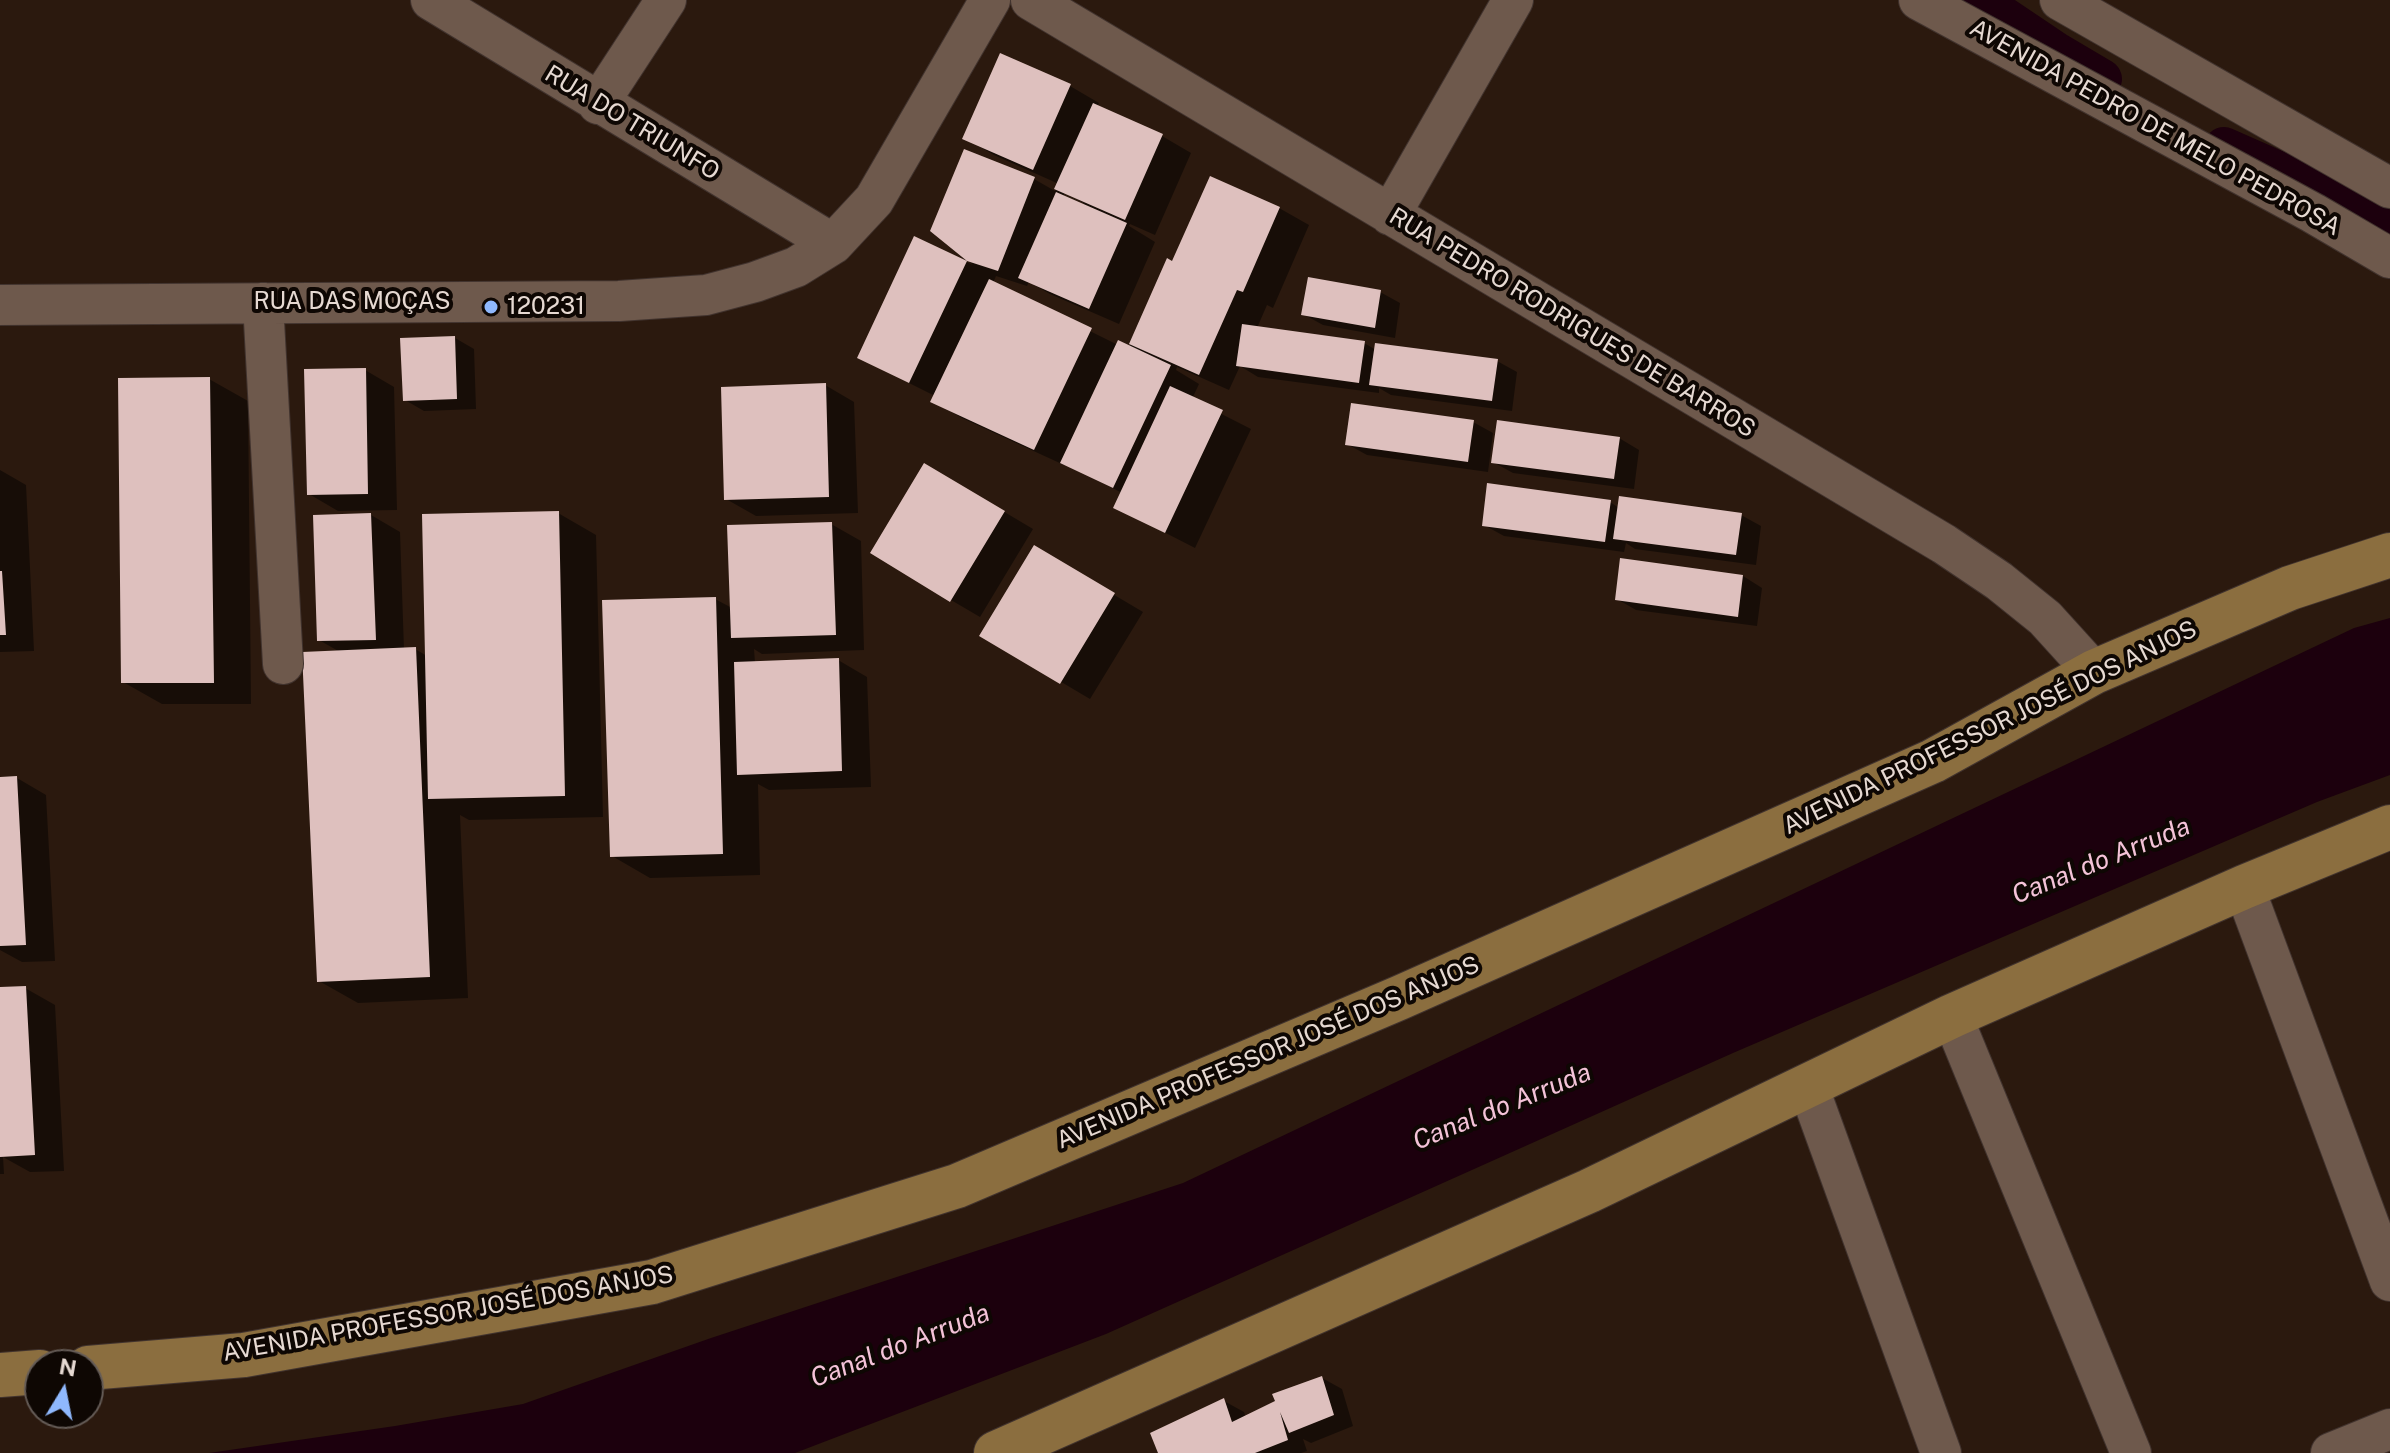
<!DOCTYPE html>
<html>
<head>
<meta charset="utf-8">
<style>
	body { margin:0 }
	#map { position:relative; width:2390px; height:1453px; overflow:hidden; background:#2b190e; font-family:"Public Sans",sans-serif }
	canvas { display:block }
	.north { position:absolute; left:24px; top:1349px; width:80px; height:80px; box-sizing:border-box; background:#0e0703; border:2px solid #645b56; border-radius:50%; rotate:10deg; font-size:22px; font-weight:700; line-height:32px; text-align:center; color:#e6d9d2 }
	.north::after { content:''; display:block; margin:auto; width:28px; height:36px; background:#8fb8fd; clip-path:polygon(50% 0,100% 100%,50% 72%,0 100%) }
</style>
</head>
<body>
<div id="map">
<canvas width="2390" height="1453"></canvas>
<div class="north">N</div>
</div>
<script>
const g = document.querySelector('canvas').getContext('2d');
g.lineJoin = 'round';
function fillPath(path, color) {
  g.fillStyle = color;
  g.fill(path, 'evenodd');
}
function shape(rows) {
  const path = new Path2D();
  for (const r of rows) {
    path.moveTo(r[0], r[1]);
    for (let i = 2; i < r.length; i += 2) path.lineTo(r[i], r[i + 1]);
  }
  return path;
}
function stroke(path, color, width, dash) {
  g.strokeStyle = color;
  g.lineWidth = width;
  g.lineCap = dash ? 'butt' : 'round';
  g.setLineDash(dash || []);
  g.stroke(path);
}
function label(font, color, halo, rows, align = 'center') {
  g.font = font + ' "Public Sans",sans-serif';
  g.lineWidth = 8;
  g.setLineDash([]);
  g.textBaseline = 'middle';
  g.strokeStyle = halo;
  g.fillStyle = color;
  for (const [text, x, y, turn = 0] of rows) {
    g.save();
    g.translate(x, y);
    g.rotate((+turn || 0) * Math.PI / 180);
    g.textAlign = isNaN(turn) ? turn : align;
    if (halo) g.strokeText(text, 0, 0);
    g.fillText(text, 0, 0);
    g.restore();
  }
}
fillPath(shape([
	[2390,618,2390,775,2317,802,1733,1053,1106,1334,795,1453,209,1453,395,1426,523,1404,711,1338,1183,1183,2354,628]
]), '#1c000d');
fillPath(shape([
	[1070,86,1099,103,1097,107,1162,136,1191,153,1155,235,1130,224,1129,226,1155,242,1119,324,1050,294,1029,282,1027,286,996,276,993,283,1118,345,1129,348,1168,261,1173,264,1279,208,1309,225,1273,308,1267,305,1257,328,1364,343,1376,350,1497,361,1517,372,1512,411,1391,395,1379,388,1379,393,1258,377,1240,366,1229,390,1177,367,1176,370,1199,384,1192,399,1251,429,1195,548,1115,507,1122,493,1065,463,1064,465,962,418,933,401,935,396,859,358,915,239,973,265,933,230,965,151,1034,179,1055,191,1059,184,994,155,965,138],
	[1065,192,1084,203,1082,206,1063,197],
	[1380,292,1400,303,1395,338,1323,325,1303,314],
	[455,338,474,349,476,409,424,411,405,400],
	[365,370,394,387,397,510,338,511,309,494],
	[209,379,248,401,251,704,162,704,123,682],
	[825,385,854,402,858,513,756,516,726,499],
	[1473,422,1493,433,1488,472,1367,455,1347,444],
	[1619,438,1639,450,1634,489,1513,473,1493,462],
	[0,470,26,485,34,651,0,652],
	[954,482,1033,529,980,617,951,600],
	[1610,502,1619,508,1741,515,1761,526,1756,565,1635,549,1626,543,1624,552,1504,536,1484,525],
	[558,513,596,535,603,817,469,820,460,815,468,998,358,1003,319,981,340,652,319,640,371,515,400,532,404,650,415,649,427,656],
	[831,524,861,541,864,650,762,654,754,649,755,663,838,660,867,677,871,787,769,790,758,784,760,875,650,878,612,856,715,599,732,608],
	[1035,548,1143,612,1090,699,982,635],
	[1743,576,1762,588,1757,626,1636,610,1617,599],
	[17,778,46,795,55,961,22,962,0,950,0,779],
	[25,988,55,1005,64,1171,30,1172,3,1157,4,1174,0,1174,0,989],
	[1322,1378,1342,1389,1353,1426,1311,1443,1303,1439,1307,1451,1301,1453,1161,1453,1224,1401,1244,1412,1246,1418]
]), '#0007');
stroke(shape([
	[1979,0,2058,53,2102,79],
	[2224,147,2335,196,2390,234]
]), '#1c000d', 40);
fillPath(shape([
	[1000,53,1071,84,1033,170,962,139],
	[1093,103,1163,134,1125,220,1054,189],
	[964,149,1035,177,998,271,967,261,930,231],
	[1210,176,1280,207,1243,292,1237,290,1199,375,1129,344,1167,258,1172,261],
	[1056,192,1127,223,1089,309,1018,278],
	[914,236,967,261,909,383,857,358],
	[1308,277,1381,290,1375,328,1301,315],
	[989,279,1092,328,1034,450,930,402],
	[1242,324,1365,341,1359,383,1236,366],
	[455,336,457,399,403,401,400,338],
	[1118,340,1171,365,1113,488,1060,463],
	[1375,343,1498,359,1492,401,1369,385],
	[366,368,368,494,307,495,304,369],
	[210,377,214,683,121,683,118,378],
	[826,383,829,497,724,500,721,387],
	[1170,386,1223,410,1165,533,1113,508],
	[1351,403,1474,420,1468,462,1345,445],
	[1497,420,1620,437,1614,479,1491,463],
	[924,463,1005,511,950,602,870,553],
	[1487,483,1611,500,1605,542,1482,526],
	[1619,496,1742,513,1736,555,1613,539],
	[559,511,565,796,428,799,422,514],
	[371,513,376,640,317,641,313,515],
	[832,522,836,635,731,638,727,525],
	[1034,545,1115,593,1060,684,979,636],
	[1620,558,1743,575,1738,617,1615,600],
	[0,571,2,571,6,635,0,635],
	[716,597,723,854,610,857,602,600],
	[416,647,430,977,317,982,302,652],
	[839,658,842,771,737,775,734,662],
	[17,776,26,945,0,946,0,777],
	[26,986,35,1155,0,1157,0,987],
	[1322,1376,1334,1415,1289,1433,1280,1412,1288,1440,1255,1453,1158,1453,1150,1433,1224,1398,1232,1422,1275,1401,1272,1394]
]), '#dec0be');
const minor = shape([
	[431,0,833,244],
	[1031,0,1944,544,1999,581,2045,618,2094,672],
	[1919,0,2313,213,2390,258],
	[2060,0,2390,188],
	[598,104,666,0],
	[1390,215,1513,0],
	[263,303,283,664],
	[0,305,619,301,706,295,755,282,796,267,833,244,874,200,990,0],
	[2244,887,2390,1281],
	[1952,1016,2131,1453],
	[1808,1086,1941,1453],
	[2331,1453,2390,1429]
]);
const major = shape([
	[88,1368,244,1355,652,1282,957,1186,1399,998,1933,761,2094,672,2290,588,2390,555],
	[0,1375,40,1372],
	[996,1453,1589,1191,1952,1016,2244,887,2390,827]
]);
stroke(minor, '#41332e', 42);
stroke(major, '#41332e', 46);
stroke(minor, '#6e594c', 40);
stroke(major, '#8b6e3f', 44);
for (const [x, y, r, color] of [
	[491,307,8,"#8fb8fd"]
]) {
  const dot = new Path2D();
  dot.arc(x, y, r, 0, 2 * Math.PI);
  g.fillStyle = color;
  g.fill(dot);
  stroke(dot, '#0e0703', 3);
}
label('24px', '#e6d9d2', '#0e0703', [
	["RUA DO TRIUNFO",632,123,31],
	["AVENIDA PEDRO DE MELO PEDROSA",2155,128,29],
	["RUA DAS MOÇAS",352,302],
	["RUA PEDRO RODRIGUES DE BARROS",1572,323,31],
	["AVENIDA PROFESSOR JOSÉ DOS ANJOS",1990,728,-26],
	["AVENIDA PROFESSOR JOSÉ DOS ANJOS",1268,1053,-23],
	["AVENIDA PROFESSOR JOSÉ DOS ANJOS",448,1314,-10]
]);
label('24px', '#e6d9d2', '#0e0703', [
	["120231",507,307]
], 'left');
label('italic 26px', '#f4c3d8', '#0e0703', [
	["Canal do Arruda",2101,861,-22],
	["Canal do Arruda",1502,1107,-22],
	["Canal do Arruda",900,1346,-21]
]);
</script>
</body>
</html>
